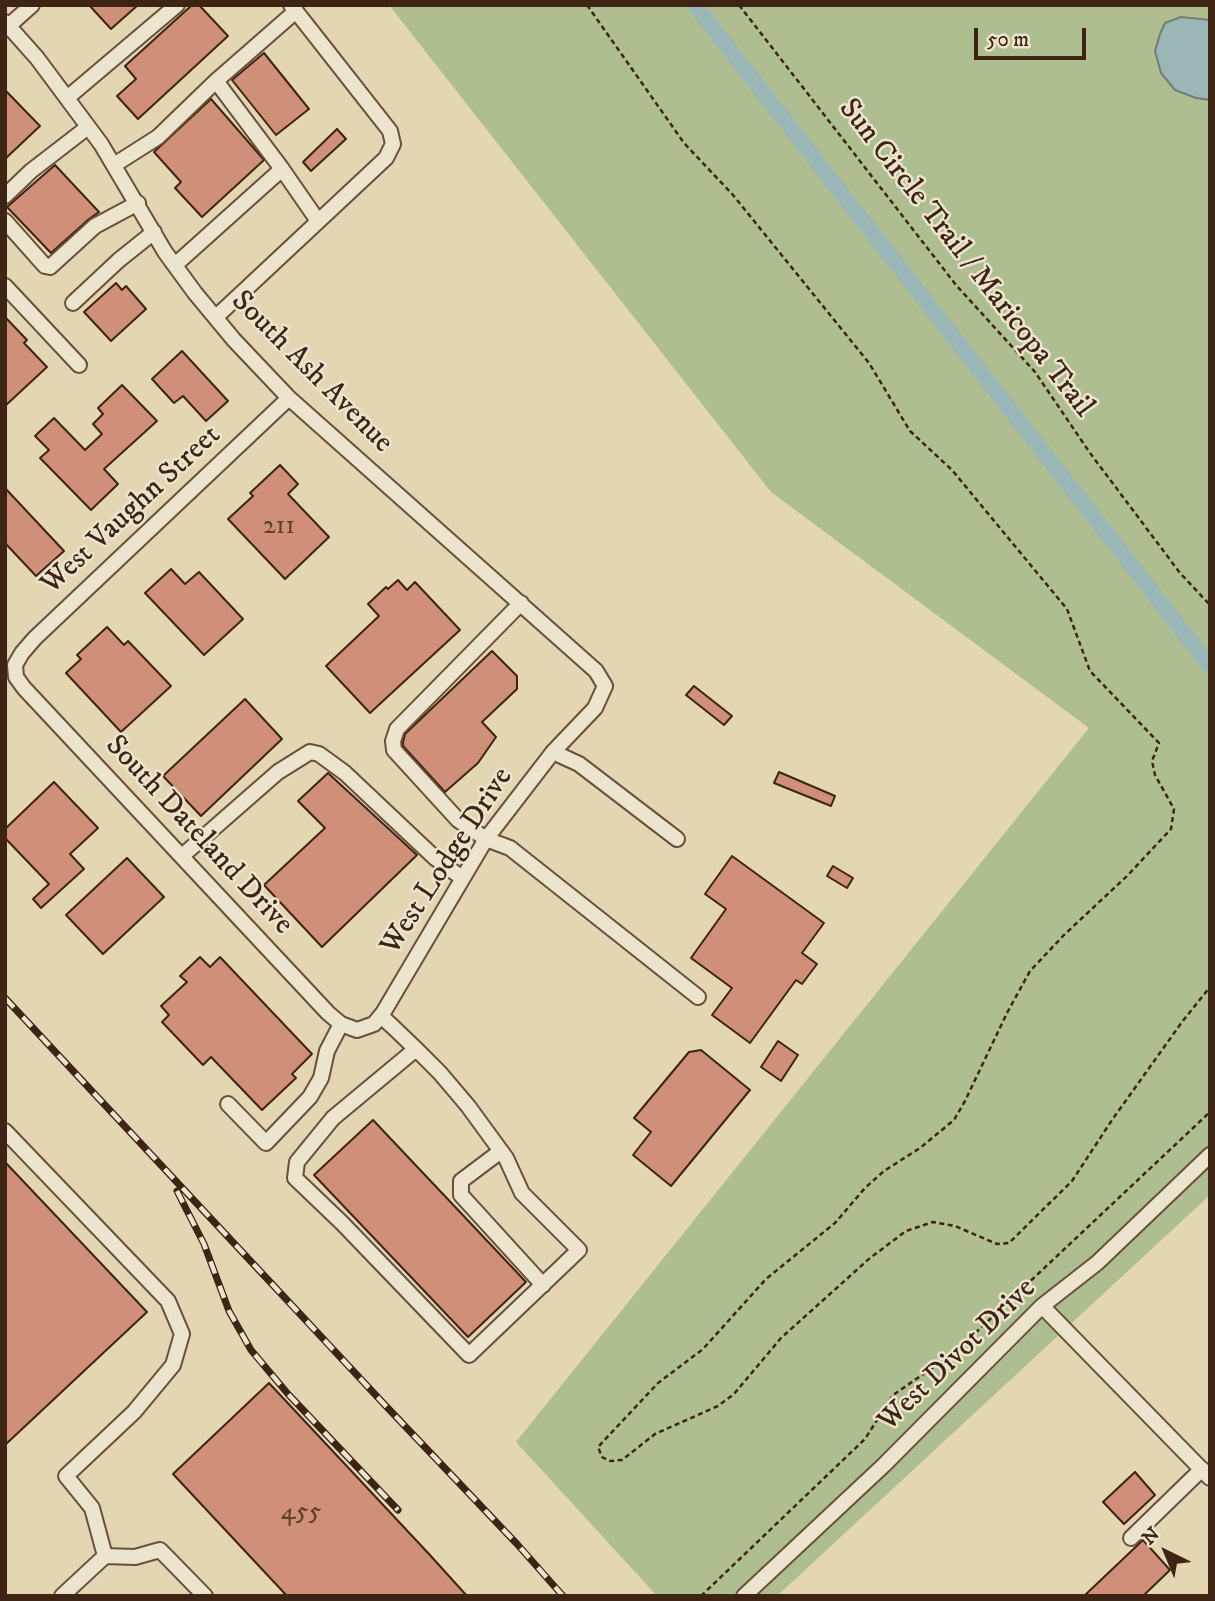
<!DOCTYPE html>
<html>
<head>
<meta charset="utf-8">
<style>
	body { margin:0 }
	#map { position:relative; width:1215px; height:1601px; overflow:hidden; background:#e4d5b3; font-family:"IM FELL DW Pica",serif }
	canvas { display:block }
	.frame { position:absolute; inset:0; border:7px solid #3e2412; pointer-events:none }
	.north { position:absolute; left:1131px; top:1517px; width:70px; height:70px; -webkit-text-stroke:5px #ede4ce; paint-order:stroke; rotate:317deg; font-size:19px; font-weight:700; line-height:28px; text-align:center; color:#3e2412 }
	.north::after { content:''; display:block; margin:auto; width:24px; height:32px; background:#3e2412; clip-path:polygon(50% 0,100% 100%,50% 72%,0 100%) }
	.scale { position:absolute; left:974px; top:28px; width:112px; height:32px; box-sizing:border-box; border:4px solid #3e2412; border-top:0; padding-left:9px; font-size:21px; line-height:24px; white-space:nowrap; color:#3e2412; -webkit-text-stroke:5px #ede4ce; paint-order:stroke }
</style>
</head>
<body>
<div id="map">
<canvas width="1215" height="1601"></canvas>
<div class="frame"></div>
<div class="north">N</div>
<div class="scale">50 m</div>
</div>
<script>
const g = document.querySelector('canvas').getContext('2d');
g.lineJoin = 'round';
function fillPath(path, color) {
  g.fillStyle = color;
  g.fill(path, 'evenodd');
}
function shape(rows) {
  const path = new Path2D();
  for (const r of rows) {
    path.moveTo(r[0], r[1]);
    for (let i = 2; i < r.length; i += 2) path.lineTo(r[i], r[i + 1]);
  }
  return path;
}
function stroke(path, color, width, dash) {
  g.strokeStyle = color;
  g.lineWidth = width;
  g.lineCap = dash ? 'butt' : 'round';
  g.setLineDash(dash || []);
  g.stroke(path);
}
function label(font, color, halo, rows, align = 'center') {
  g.font = font + ' "IM FELL DW Pica",serif';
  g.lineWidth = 5;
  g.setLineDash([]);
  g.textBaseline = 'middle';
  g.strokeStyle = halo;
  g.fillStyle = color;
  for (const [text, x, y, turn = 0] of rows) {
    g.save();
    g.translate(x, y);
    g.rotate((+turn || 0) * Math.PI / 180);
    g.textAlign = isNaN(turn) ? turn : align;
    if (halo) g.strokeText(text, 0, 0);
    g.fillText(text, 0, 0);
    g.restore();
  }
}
fillPath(shape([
	[389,5,1210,5,1210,1195,777,1596,657,1596,516,1442,1089,728,771,492]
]), '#aebe91');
const water = shape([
	[1181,17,1210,20,1210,100,1196,98,1175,90,1161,73,1155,51,1160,34,1165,23,1181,17]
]);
fillPath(water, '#9ab6b7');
stroke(water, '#757c75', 2);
stroke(shape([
	[695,5,1210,666]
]), '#9ab6b7', 16);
const building = shape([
	[89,5,138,5,111,29,89,5],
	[192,5,199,5,228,36,138,119,117,96,136,79,125,66,192,5],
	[264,53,309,109,276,135,232,80,264,53],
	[5,90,40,126,5,159,5,90],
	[211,99,264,160,202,217,175,188,181,182,154,152,211,99],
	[337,129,346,139,311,171,303,162,337,129],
	[55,165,99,212,89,219,51,253,7,207,55,165],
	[116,283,122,290,126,286,146,309,111,341,84,312,116,283],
	[5,317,27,340,24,343,47,367,5,406,5,317],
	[182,351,228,401,206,421,183,396,174,403,152,379,182,351],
	[122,385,157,421,104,469,118,484,91,510,40,458,49,450,35,436,54,418,85,450,102,434,93,424,103,414,98,408,122,385],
	[280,465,298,484,288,494,329,537,285,579,228,519,253,496,250,493,280,465],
	[5,488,64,551,36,576,5,543,5,488],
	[171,569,185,584,199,572,243,619,204,655,145,593,171,569],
	[398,580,407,590,415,582,460,630,370,713,326,666,379,616,368,604,386,587,388,589,398,580],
	[107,627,124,645,128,641,171,686,121,732,66,673,81,659,77,655,107,627],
	[492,651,517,676,517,689,482,722,496,737,478,763,445,792,403,746,403,742,405,734,492,651],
	[694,686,732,716,724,725,686,695,694,686],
	[245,699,282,739,201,816,163,776,245,699],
	[779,772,835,796,831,806,774,783,779,772],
	[328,773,417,855,322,947,264,885,325,828,298,801,328,773],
	[54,782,98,828,70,854,84,869,41,908,33,899,49,884,5,838,5,829,54,782],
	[732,856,824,923,802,953,817,964,802,984,796,980,750,1043,712,1015,732,988,691,958,726,909,705,894,732,856],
	[127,858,164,897,103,954,66,915,127,858],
	[833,866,853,878,847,888,827,876,833,866],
	[200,957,210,967,220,957,312,1054,292,1074,296,1078,262,1110,211,1057,203,1065,162,1022,169,1015,161,1006,187,982,180,976,200,957],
	[778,1041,798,1055,781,1081,761,1067,778,1041],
	[701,1050,750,1090,671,1186,633,1155,651,1132,634,1118,689,1052,701,1050],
	[373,1120,526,1282,468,1337,314,1175,373,1120],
	[5,1162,147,1312,5,1445,5,1162],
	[269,1383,429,1554,467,1596,287,1596,173,1474,269,1383],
	[1135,1472,1155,1495,1124,1524,1103,1502,1135,1472],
	[1143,1540,1170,1570,1143,1596,1084,1596,1143,1540]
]);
fillPath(building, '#cf8f79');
stroke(building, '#3e2412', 2);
const minor = shape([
	[5,22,37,58,101,144,165,252,195,293,234,340,289,398,596,671,605,686,595,708,553,752,486,839,383,1013,374,1024,357,1030,341,1024,328,1013,24,688,16,677,15,665,22,653,35,638,289,398],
	[5,29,32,5],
	[216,81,296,11],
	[67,98,177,5],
	[114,165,158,137,216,81,282,169],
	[5,196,31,171,88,127],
	[5,221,45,266,50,267,95,226,138,203],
	[175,265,282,169,318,221],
	[5,286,79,365],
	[73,303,119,260,154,232],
	[216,317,386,158,393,144,390,131,291,5],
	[521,603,397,729,393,741,394,750,458,820,486,839,510,848,698,997],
	[553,752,579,764,677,839],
	[182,856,278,772,310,752,319,754,345,773,435,858,462,878],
	[381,1016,392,1026,416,1049,440,1073,468,1106,506,1158,522,1193,579,1250,469,1355,342,1223,295,1178,297,1162,333,1118,416,1049],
	[228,1104,266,1143,310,1097,321,1078,327,1051,341,1024],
	[5,1131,168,1301,182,1334,173,1365,134,1412,66,1476,92,1508,105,1556,135,1557,160,1550,205,1596],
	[501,1151,461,1181,461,1195,543,1285],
	[1042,1306,1210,1478],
	[1131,1538,1202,1469],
	[62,1596,105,1556],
	[744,1596,884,1465,1042,1306,1097,1263,1210,1155]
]);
stroke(minor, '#68503a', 18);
stroke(shape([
	[587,5,684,143,733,195,869,363,910,431,952,470,1067,609,1090,671,1159,743,1152,761,1155,775,1174,809,1171,829,1127,876,1064,935,1030,971,1007,1013,965,1101,954,1120,920,1148,884,1171,865,1188,835,1223,766,1279,703,1349,658,1383,598,1447,602,1457,610,1461,622,1460,655,1434,718,1406,734,1394,781,1338,870,1258,906,1231,933,1222,955,1226,997,1244,1009,1243,1072,1181,1112,1120,1182,1022,1210,987],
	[739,5,956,285,1035,372,1090,453,1180,573,1210,605],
	[701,1596,865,1439,893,1395,954,1353,1210,1112]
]), '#3e2412', 2.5, [5, 3.5]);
stroke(minor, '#ede4ce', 14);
const rail = shape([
	[5,998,384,1404,517,1544,563,1596],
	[177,1191,204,1244,229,1311,251,1350,288,1394,398,1510]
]);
stroke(rail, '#3e2412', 7);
stroke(rail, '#ede4ce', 4.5, [13]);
label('26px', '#623f2c', null, [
	["211",279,528],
	["455",301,1514]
]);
label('30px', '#3e2412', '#ede4ce', [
	["Sun Circle Trail / Maricopa Trail",965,259,52],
	["South Ash Avenue",311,373,45],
	["West Vaughn Street",132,511,-43],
	["South Dateland Drive",198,836,47],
	["West Lodge Drive",448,862,-57],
	["West Divot Drive",958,1356,-44]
]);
</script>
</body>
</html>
